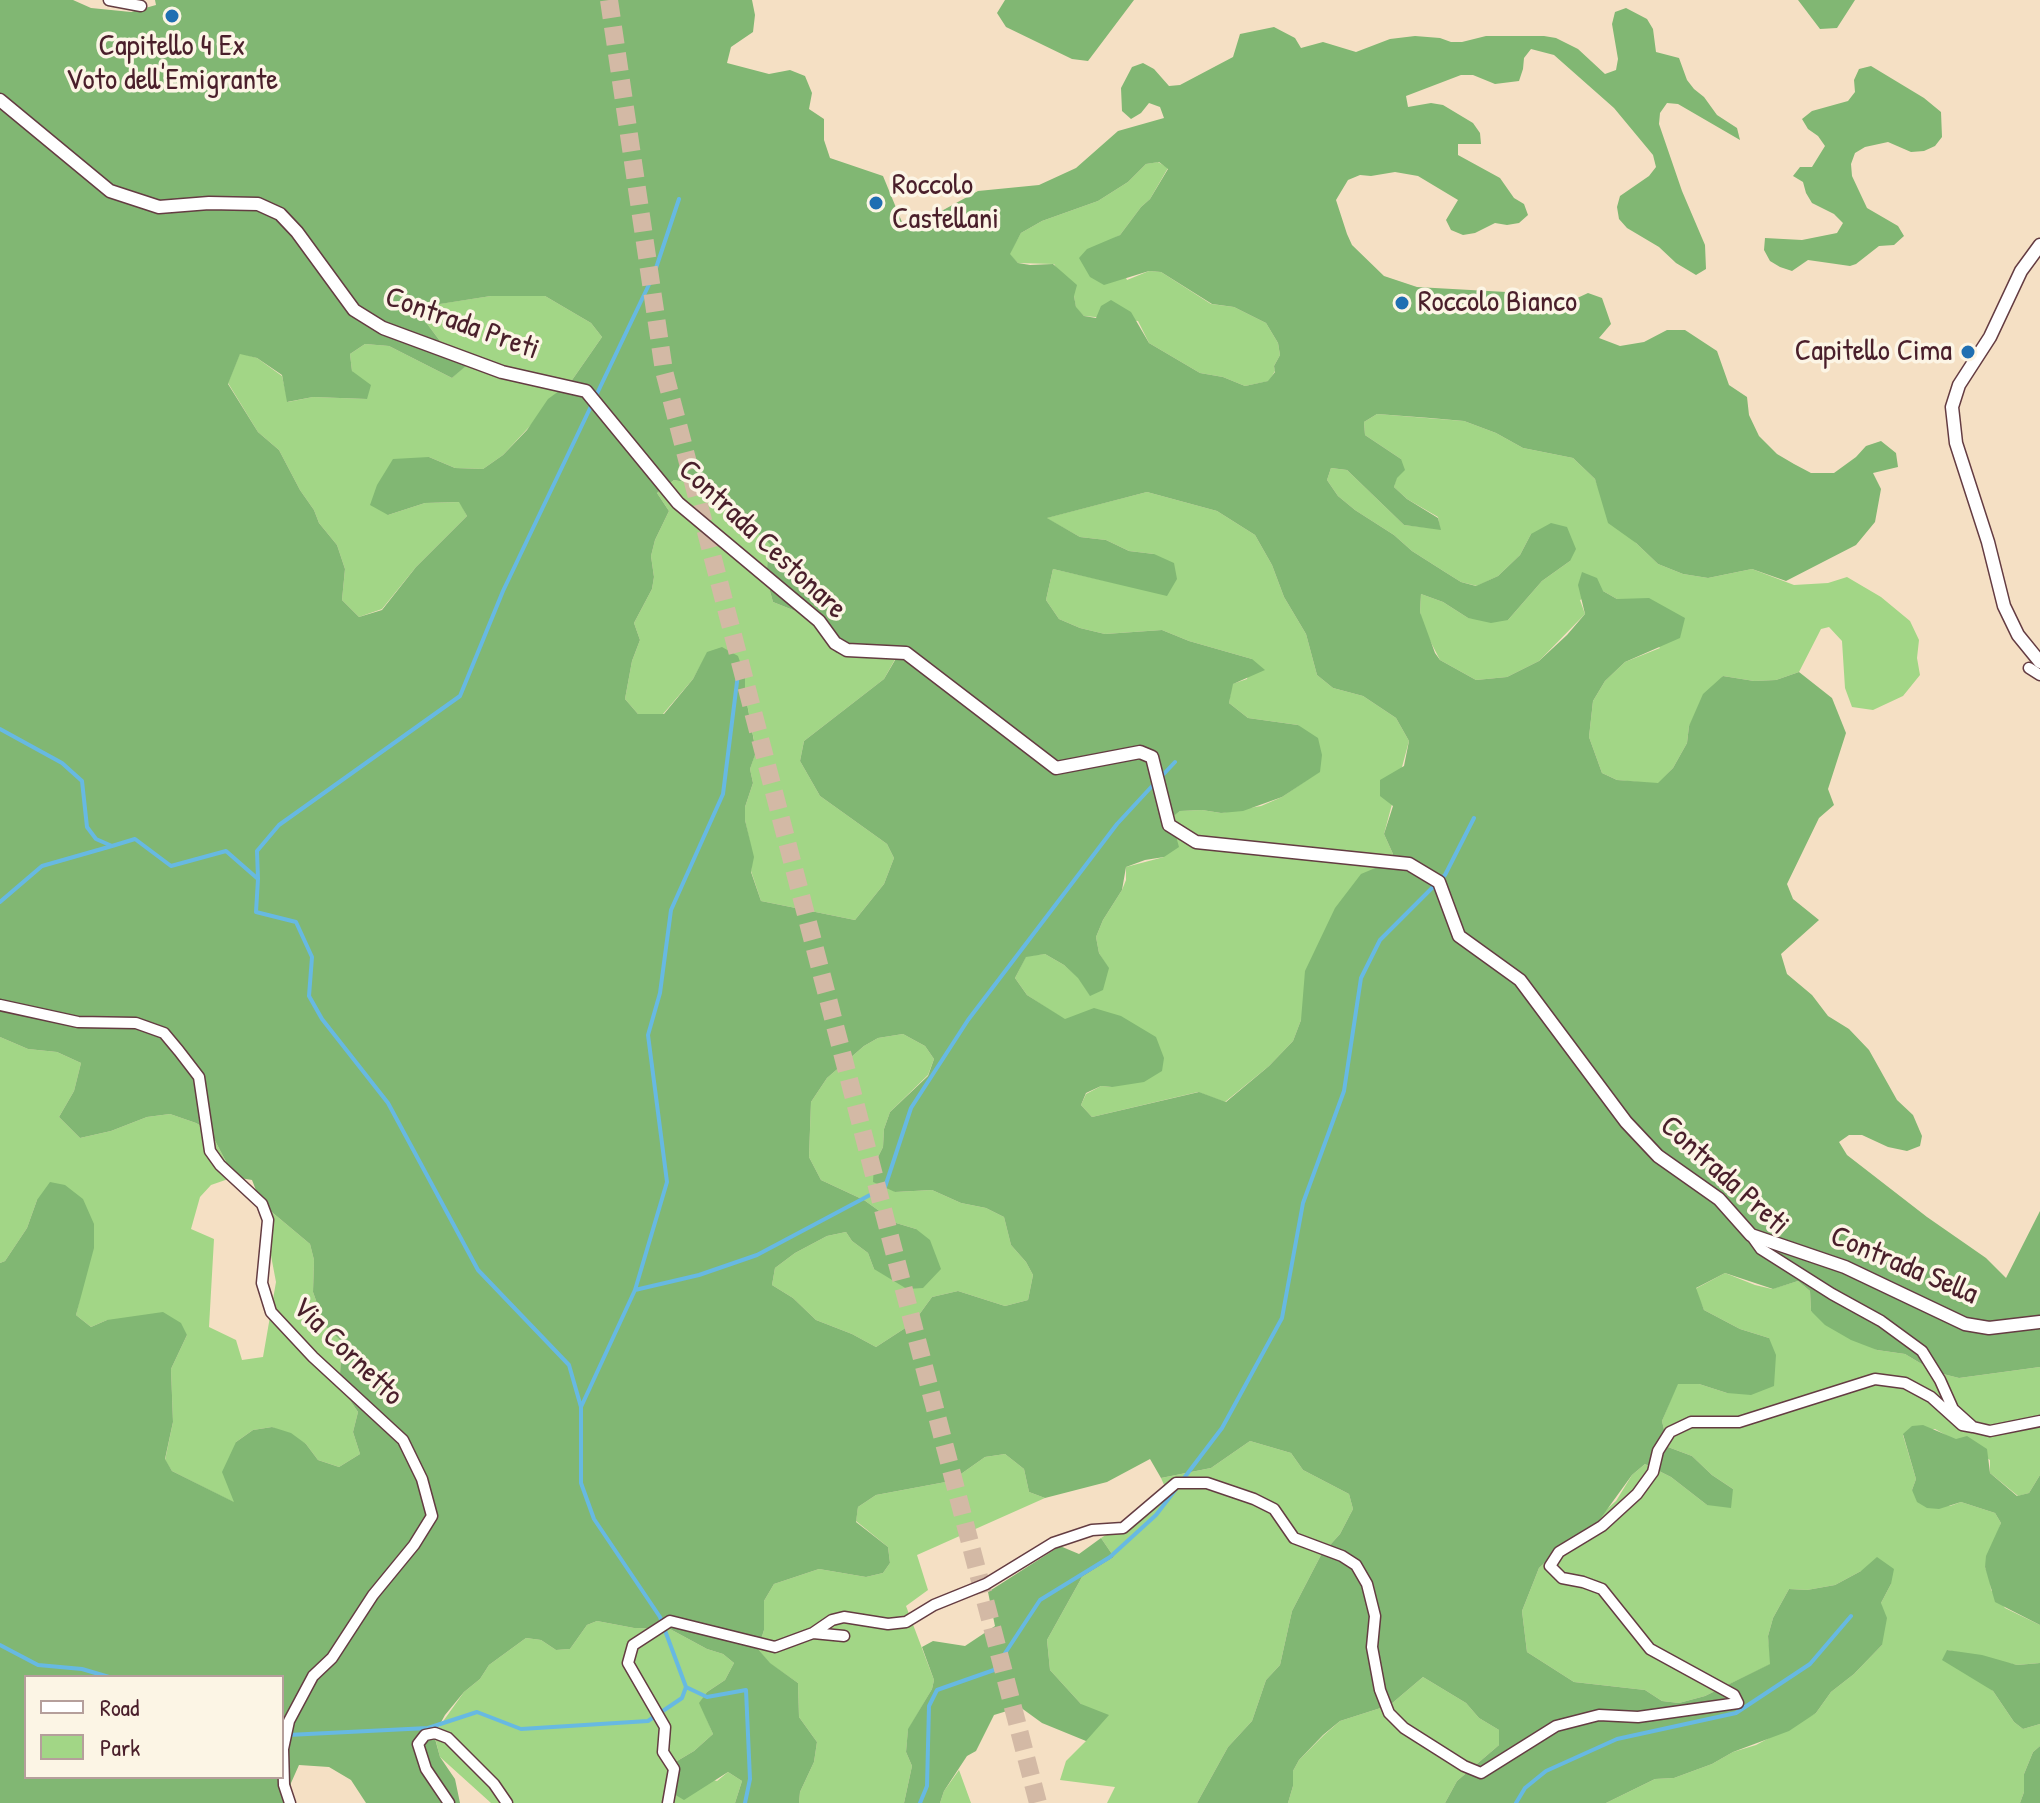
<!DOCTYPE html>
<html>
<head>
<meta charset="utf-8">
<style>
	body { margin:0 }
	#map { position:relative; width:2040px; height:1803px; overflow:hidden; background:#f5e0c4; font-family:"Patrick Hand",sans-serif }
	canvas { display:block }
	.legend { position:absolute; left:24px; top:1675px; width:260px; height:104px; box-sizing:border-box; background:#fcf5e5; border:2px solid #b59f9b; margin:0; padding:10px 14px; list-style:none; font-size:24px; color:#4a1f2b }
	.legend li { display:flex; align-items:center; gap:16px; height:40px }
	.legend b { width:40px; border:2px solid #b59f9b }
</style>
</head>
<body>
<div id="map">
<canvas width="2040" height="1803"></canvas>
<ul class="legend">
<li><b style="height:10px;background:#fff"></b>Road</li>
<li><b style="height:22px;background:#a2d686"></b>Park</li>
</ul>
</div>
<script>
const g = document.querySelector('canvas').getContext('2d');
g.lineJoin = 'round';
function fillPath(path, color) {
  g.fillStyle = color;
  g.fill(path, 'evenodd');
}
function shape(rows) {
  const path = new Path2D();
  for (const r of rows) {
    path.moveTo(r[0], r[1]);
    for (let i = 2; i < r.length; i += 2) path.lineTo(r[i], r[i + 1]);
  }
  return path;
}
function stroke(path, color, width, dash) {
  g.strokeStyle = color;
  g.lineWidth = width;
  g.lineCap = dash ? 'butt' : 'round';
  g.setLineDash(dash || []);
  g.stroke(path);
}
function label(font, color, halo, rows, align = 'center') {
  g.font = font + ' "Patrick Hand",sans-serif';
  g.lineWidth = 7;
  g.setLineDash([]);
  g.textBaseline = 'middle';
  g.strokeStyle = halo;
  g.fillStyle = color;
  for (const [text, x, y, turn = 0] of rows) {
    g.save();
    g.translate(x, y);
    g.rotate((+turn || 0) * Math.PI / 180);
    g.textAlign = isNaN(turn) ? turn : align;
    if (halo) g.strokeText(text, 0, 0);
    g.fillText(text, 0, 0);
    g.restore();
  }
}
fillPath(shape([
	[1158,162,1168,168,1150,199,1141,207,1120,235,1109,241,1127,280,1149,271,1161,272,1211,304,1234,307,1266,323,1278,343,1280,355,1274,366,1275,371,1269,381,1245,386,1223,377,1200,373,1149,343,1138,321,1084,316,1076,308,1074,296,1054,264,1018,263,1009,254,1021,233,1042,221,1098,201,1128,182,1146,164],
	[491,296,545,296,591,323,602,337,570,383,503,455,483,469,455,468,429,457,388,515,425,503,460,502,467,516,416,567,382,609,359,617,342,600,345,569,337,545,319,523,314,510,300,490,279,450,258,432,228,383,240,353,257,358,282,376,288,402,313,397,367,399,352,371,350,354,365,344,389,346,452,378,466,365,451,347,440,341,422,317,439,304],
	[1377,414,1464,421,1496,433,1523,448,1573,458,1595,479,1601,495,1636,543,1658,564,1683,574,1708,578,1752,569,1794,585,1828,583,1847,577,1881,597,1910,621,1919,640,1917,658,1920,675,1903,696,1873,710,1852,707,1845,688,1842,641,1829,627,1821,629,1799,672,1776,680,1754,681,1723,676,1689,726,1687,743,1673,768,1658,784,1617,780,1602,773,1589,737,1593,701,1605,681,1625,662,1660,648,1617,599,1603,591,1580,600,1585,614,1539,661,1507,677,1476,680,1440,660,1424,629,1420,612,1421,594,1443,602,1468,618,1508,620,1542,581,1570,561,1531,534,1520,555,1498,576,1477,586,1461,582,1445,572,1412,551,1394,535,1355,510,1338,496,1327,480,1331,468,1347,470,1404,525,1440,529,1438,517,1407,499,1394,487,1401,459,1365,435,1364,422],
	[674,480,695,484,714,495,771,544,766,577,773,602,798,612,821,630,863,652,898,654,884,679,804,741,800,761,820,796,887,844,894,858,884,884,855,920,761,901,751,871,753,857,745,820,745,807,753,783,750,769,756,751,745,693,745,676,708,652,693,679,663,714,638,714,625,699,632,661,640,640,634,623,652,589,654,577,651,556,655,540,669,511,657,493],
	[1147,492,1217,511,1255,535,1272,565,1284,597,1306,634,1317,675,1333,688,1363,696,1396,718,1409,741,1384,834,1393,854,1380,866,1301,1020,1293,1041,1269,1066,1225,1102,1198,1092,1092,1117,1081,1105,1086,1094,1101,1086,1112,1087,1065,1020,1027,995,1015,978,1026,956,1045,954,1064,965,1079,978,1090,995,1108,968,1099,953,1096,937,1103,920,1122,890,1126,880,1126,867,1164,857,1170,818,1180,811,1202,810,1221,813,1261,806,1282,797,1320,771,1298,725,1248,718,1229,703,1232,684,1247,679,1252,659,1189,641,1162,630,1105,634,1080,628,1059,619,1046,600,1053,569,1124,585,1154,554,1129,551,1106,540,1080,537,1046,518],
	[903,1034,925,1046,934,1059,928,1075,890,1112,884,1129,883,1147,874,1165,895,1192,932,1190,961,1203,986,1208,1004,1217,1011,1245,1026,1262,1033,1275,1028,1300,1005,1306,958,1291,932,1297,913,1323,876,1347,852,1334,816,1320,793,1298,772,1285,775,1268,795,1253,827,1236,846,1232,852,1241,868,1253,874,1269,916,1229,896,1223,864,1200,821,1180,809,1157,811,1102,827,1078,864,1046,878,1038],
	[0,1037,28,1049,57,1052,81,1063,74,1091,59,1117,80,1138,111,1131,147,1117,170,1114,196,1123,210,1131,234,1177,211,1185,200,1197,191,1229,214,1239,209,1327,236,1340,242,1360,263,1357,276,1282,261,1203,310,1244,314,1260,313,1292,325,1326,342,1342,340,1374,345,1393,358,1412,353,1432,360,1454,339,1467,318,1460,306,1444,272,1427,253,1430,236,1442,235,1503,172,1471,165,1460,173,1422,171,1369,187,1335,107,1320,91,1327,76,1315,82,1289,37,1200,27,1228,5,1261,0,1263],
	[1725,1273,1755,1285,1772,1289,1798,1281,1810,1291,1811,1311,1877,1350,1905,1354,1935,1372,1959,1378,2040,1367,2040,1475,2029,1493,2018,1496,1990,1473,1990,1460,1935,1429,1903,1435,1916,1479,1912,1490,1950,1506,1961,1502,1995,1513,2001,1523,1985,1567,1990,1579,1991,1590,2005,1608,2040,1625,2040,1663,2017,1665,1947,1650,1993,1691,2014,1722,2023,1729,2040,1724,2040,1746,2033,1752,2024,1774,2024,1792,2020,1803,1606,1803,1655,1779,1674,1778,1712,1764,1733,1752,1756,1745,1816,1713,1831,1692,1854,1674,1882,1645,1881,1603,1891,1584,1861,1571,1835,1585,1807,1590,1789,1589,1773,1618,1768,1636,1771,1664,1705,1696,1679,1703,1662,1701,1645,1690,1574,1682,1527,1652,1522,1611,1539,1568,1616,1501,1632,1475,1645,1464,1671,1477,1707,1505,1733,1489,1712,1475,1692,1456,1668,1447,1662,1421,1677,1384,1699,1384,1727,1393,1769,1338,1740,1329,1704,1310,1695,1289],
	[1250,1441,1291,1453,1303,1470,1349,1494,1353,1509,1340,1534,1321,1555,1292,1611,1280,1665,1266,1680,1252,1721,1228,1747,1197,1803,1107,1803,1115,1787,1060,1780,1066,1761,1086,1741,1081,1704,1050,1670,1047,1640,1082,1577,1114,1557,1101,1538,1169,1496,1161,1478,1211,1468],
	[1005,1454,1024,1469,1029,1492,1045,1498,917,1555,928,1590,906,1606,934,1680,932,1689,908,1730,906,1752,912,1766,904,1803,799,1803,800,1792,814,1762,817,1742,799,1717,798,1683,769,1663,758,1649,764,1630,764,1601,774,1584,819,1569,866,1577,883,1573,890,1563,888,1547,856,1521,858,1507,876,1495,951,1481,985,1457],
	[597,1621,634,1628,670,1629,707,1649,723,1654,734,1663,725,1680,707,1692,700,1703,713,1734,694,1751,667,1767,717,1781,728,1772,742,1781,735,1803,491,1803,440,1757,434,1734,464,1692,480,1679,489,1665,526,1638,541,1640,556,1650,570,1649,587,1625],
	[1423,1677,1466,1703,1479,1718,1499,1730,1499,1745,1457,1781,1445,1803,1288,1803,1293,1786,1293,1771,1299,1760,1324,1735,1340,1721,1390,1705],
	[959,1770,971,1803,940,1803,944,1791]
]), '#a2d686');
fillPath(shape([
	[0,0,73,0,91,8,131,12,156,5,155,0,752,0,755,15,753,32,731,47,727,63,769,74,790,70,805,76,812,93,809,109,824,119,824,140,830,158,883,176,904,227,936,214,978,191,1039,185,1076,168,1118,131,1164,118,1160,107,1149,103,1141,113,1131,119,1122,111,1121,88,1132,67,1143,63,1154,69,1169,86,1180,85,1233,57,1240,34,1274,27,1295,38,1301,48,1323,42,1356,52,1390,39,1415,36,1440,38,1451,42,1462,42,1486,36,1544,36,1556,38,1578,49,1605,74,1616,70,1618,59,1612,24,1615,12,1626,8,1647,19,1653,29,1656,52,1679,58,1687,80,1694,89,1704,97,1717,115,1737,128,1740,140,1678,104,1667,103,1660,113,1659,124,1682,191,1705,245,1706,269,1696,275,1676,263,1659,247,1627,228,1619,219,1617,207,1620,196,1649,176,1656,167,1653,155,1614,108,1554,55,1531,49,1524,58,1523,69,1519,81,1495,84,1473,75,1461,75,1406,96,1408,107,1431,103,1443,105,1473,123,1480,133,1481,144,1458,144,1458,155,1500,178,1514,198,1524,204,1528,215,1519,223,1507,225,1495,223,1475,233,1463,235,1451,230,1446,220,1458,200,1418,176,1395,172,1371,176,1360,175,1348,180,1336,200,1347,234,1352,245,1384,276,1417,287,1524,293,1551,302,1573,300,1588,293,1602,298,1611,324,1599,338,1620,346,1644,342,1667,330,1685,330,1717,351,1729,385,1747,397,1749,415,1759,436,1777,454,1794,464,1811,473,1834,473,1856,457,1866,446,1881,441,1896,453,1898,467,1873,473,1881,489,1875,522,1856,545,1786,581,1752,569,1708,578,1683,574,1658,564,1636,543,1608,523,1595,479,1573,458,1523,448,1496,433,1464,421,1430,418,1377,414,1364,422,1365,435,1401,459,1405,470,1397,478,1394,487,1407,499,1438,518,1441,530,1404,525,1347,470,1331,468,1327,480,1338,496,1355,510,1394,535,1412,551,1445,572,1461,582,1476,586,1498,576,1520,555,1531,534,1551,523,1567,527,1576,549,1570,561,1542,581,1508,620,1491,623,1468,618,1443,602,1421,594,1420,612,1435,653,1440,660,1476,680,1507,677,1539,661,1567,635,1585,614,1578,585,1582,572,1597,578,1603,591,1617,599,1649,598,1685,618,1680,638,1625,662,1605,681,1593,701,1589,737,1602,773,1617,780,1658,783,1673,768,1687,743,1689,726,1703,694,1723,676,1754,681,1776,680,1799,672,1832,698,1846,733,1828,789,1834,805,1819,818,1787,884,1793,899,1819,920,1781,954,1787,974,1812,995,1828,1016,1849,1029,1869,1050,1897,1100,1913,1115,1922,1136,1920,1146,1907,1151,1888,1147,1862,1135,1849,1135,1839,1142,1847,1155,1927,1217,1986,1258,2006,1278,2040,1211,2040,1367,1959,1378,1935,1372,1905,1354,1877,1350,1851,1340,1825,1325,1811,1311,1810,1291,1798,1281,1773,1289,1725,1273,1696,1288,1704,1310,1740,1329,1769,1338,1776,1355,1774,1386,1751,1395,1727,1393,1699,1384,1678,1384,1662,1421,1668,1447,1692,1456,1712,1475,1733,1489,1731,1508,1707,1505,1671,1477,1645,1464,1632,1475,1590,1533,1565,1544,1539,1568,1522,1611,1527,1652,1574,1682,1645,1690,1662,1701,1679,1703,1705,1696,1770,1664,1768,1636,1773,1618,1789,1589,1807,1590,1835,1585,1861,1571,1877,1557,1894,1569,1891,1584,1881,1603,1887,1618,1882,1645,1854,1674,1831,1692,1816,1713,1789,1731,1733,1752,1712,1764,1674,1778,1655,1779,1606,1803,1445,1803,1457,1781,1499,1745,1499,1730,1479,1718,1466,1703,1423,1677,1390,1705,1340,1721,1323,1735,1299,1760,1293,1771,1293,1786,1288,1803,1197,1803,1228,1747,1252,1721,1266,1680,1280,1665,1292,1611,1321,1555,1340,1534,1353,1509,1349,1494,1303,1470,1291,1453,1250,1441,1211,1468,1161,1478,1150,1459,1107,1482,1045,1498,1029,1492,1024,1469,1005,1454,985,1457,951,1481,876,1495,858,1507,856,1522,888,1547,890,1563,883,1573,866,1577,819,1569,774,1584,764,1601,764,1630,758,1649,770,1663,798,1683,799,1717,817,1742,814,1762,800,1792,799,1803,735,1803,742,1781,728,1772,684,1800,667,1790,667,1767,694,1751,713,1734,699,1703,707,1692,725,1680,734,1663,723,1654,707,1649,670,1629,634,1628,597,1621,587,1625,570,1649,556,1650,541,1640,526,1638,489,1665,480,1679,464,1692,445,1715,434,1735,440,1757,455,1779,460,1803,366,1803,351,1780,329,1767,299,1765,291,1783,290,1803,0,1803,0,1263,5,1261,27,1228,37,1200,50,1182,65,1185,83,1199,94,1224,94,1248,76,1315,91,1327,107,1320,163,1312,181,1323,187,1335,171,1369,173,1422,165,1459,172,1471,234,1502,222,1472,236,1442,253,1430,272,1427,291,1433,306,1444,318,1460,339,1467,360,1454,353,1432,358,1412,345,1393,340,1374,342,1342,325,1326,313,1292,314,1260,310,1244,261,1203,252,1180,234,1177,210,1131,196,1123,170,1114,147,1117,111,1131,80,1138,59,1117,74,1091,81,1063,57,1052,28,1049,0,1037],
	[1159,162,1168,169,1150,199,1141,207,1120,235,1087,249,1079,258,1090,277,1104,285,1149,271,1161,272,1212,304,1234,307,1266,323,1278,343,1280,355,1274,366,1275,372,1268,381,1245,386,1223,377,1200,373,1149,343,1131,312,1111,300,1101,306,1096,318,1084,316,1076,307,1074,296,1077,285,1053,264,1030,265,1018,263,1010,254,1021,233,1042,221,1098,201,1128,182,1146,164],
	[491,296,545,296,591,323,602,337,570,383,548,399,527,430,503,455,483,469,455,468,429,457,393,459,377,485,370,505,388,515,425,503,459,502,467,516,416,567,382,610,359,617,342,600,345,569,337,545,319,523,314,510,300,490,279,450,258,432,228,384,240,354,257,358,282,375,287,402,313,397,367,399,371,385,352,371,350,354,365,344,389,346,452,378,467,365,451,347,440,341,422,317,440,304],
	[674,480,695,484,714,495,770,544,766,577,773,602,798,612,821,630,836,653,898,655,884,679,804,741,800,761,820,796,887,844,894,858,884,884,855,920,761,901,751,872,754,857,745,820,745,807,753,783,750,769,756,752,745,693,745,676,738,656,722,647,707,652,693,679,664,714,638,714,625,699,632,661,640,640,634,623,652,589,654,577,651,556,655,540,669,511,657,493],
	[1147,492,1217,511,1255,535,1272,565,1284,597,1306,634,1317,675,1333,688,1363,696,1396,718,1409,741,1404,766,1380,780,1380,796,1393,806,1384,834,1393,854,1380,866,1361,874,1335,908,1305,971,1301,1020,1293,1041,1269,1066,1226,1102,1199,1092,1092,1117,1081,1105,1086,1093,1101,1086,1112,1087,1144,1082,1162,1071,1164,1058,1156,1037,1121,1016,1094,1008,1065,1019,1027,995,1015,978,1026,957,1045,954,1064,965,1078,978,1090,996,1103,990,1109,968,1099,953,1096,937,1103,920,1122,890,1126,867,1145,860,1164,857,1179,847,1171,818,1180,811,1202,810,1221,813,1243,811,1282,797,1320,772,1322,755,1318,738,1298,725,1248,718,1229,703,1233,684,1265,670,1252,659,1189,641,1162,630,1105,634,1080,628,1059,619,1046,600,1053,569,1167,596,1177,579,1174,563,1154,554,1129,551,1106,540,1080,537,1047,518],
	[903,1034,925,1046,934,1059,928,1076,890,1112,884,1129,883,1147,874,1165,873,1182,895,1192,932,1190,961,1203,986,1208,1004,1217,1011,1245,1026,1262,1033,1275,1028,1300,1005,1306,958,1291,932,1297,913,1323,876,1347,852,1334,816,1320,793,1298,772,1285,775,1268,795,1253,827,1236,846,1232,852,1241,868,1253,874,1269,907,1289,923,1288,941,1269,930,1240,916,1229,896,1223,864,1200,821,1180,809,1157,811,1102,827,1078,864,1046,878,1038],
	[26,1677,282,1677,282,1777,26,1777],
	[1005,0,1134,0,1088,61,1072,59,1006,27,997,13],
	[1798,0,1855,0,1837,28,1820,29],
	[1871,66,1924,98,1941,112,1942,137,1935,146,1924,151,1911,152,1888,142,1865,147,1855,153,1851,164,1852,176,1867,208,1898,226,1904,236,1894,245,1879,246,1856,264,1850,266,1808,260,1792,271,1780,267,1770,261,1764,250,1765,238,1802,240,1837,233,1843,223,1834,214,1812,203,1806,193,1803,182,1793,176,1800,167,1812,167,1825,146,1818,136,1808,129,1802,119,1812,111,1848,101,1855,92,1854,80,1859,69],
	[1923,1425,1956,1439,1967,1436,1987,1449,1990,1473,2017,1496,2029,1493,2040,1475,2040,1625,1995,1602,1985,1567,1986,1556,2001,1523,1995,1513,1961,1502,1939,1509,1927,1508,1917,1502,1912,1490,1916,1479,1903,1434,1912,1426],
	[1101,1538,1114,1557,1082,1577,1047,1640,1050,1670,1081,1704,1109,1715,1086,1741,1042,1723,1020,1707,994,1715,976,1751,967,1756,944,1791,940,1803,904,1803,912,1766,906,1752,908,1729,932,1689,934,1680,922,1647,933,1641,965,1646,995,1626,988,1592,1060,1546,1079,1554],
	[1947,1650,1982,1655,2017,1665,2040,1663,2040,1724,2023,1729,2014,1722,1993,1691,1942,1660],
	[2040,1746,2040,1803,2020,1803,2024,1792,2024,1774,2033,1752]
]), '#81b773');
stroke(shape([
	[0,729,62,763,82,781,87,827,96,839,112,846,135,839,171,866,226,851,258,879,256,912,296,922,312,957,309,996,322,1019,388,1103,478,1270,569,1365,581,1407,581,1483,594,1519,660,1617,686,1687,707,1697,746,1690,750,1779,745,1803],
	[1160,778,1175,762],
	[258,879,257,851,279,825,460,696,503,591,654,274,679,199],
	[0,902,42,866,112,846],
	[635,1290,699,1275,757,1255,885,1187,911,1108,968,1020,1117,824,1154,784],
	[581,1407,635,1290,667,1182,648,1035,660,993,671,910,723,794,738,674],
	[1181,1482,1222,1428,1282,1318,1303,1203,1344,1091,1361,978,1380,940,1445,875,1474,818],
	[0,1645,38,1665,82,1669,109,1677],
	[288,1735,428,1728,477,1712,521,1729,648,1721,682,1698,686,1687],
	[920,1803,927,1786,929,1706,937,1690,994,1670,1040,1600,1110,1557,1156,1515,1176,1489],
	[1516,1803,1525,1788,1546,1771,1617,1739,1736,1713,1810,1664,1851,1616]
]), '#67b9e2', 4);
stroke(shape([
	[609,0,664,371,1038,1803]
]), '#d3b9a5', 18, [18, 9]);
const minor = shape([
	[109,0,141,6],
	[2029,668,2040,675],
	[0,1005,78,1022,136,1023,164,1033,179,1051,199,1077,210,1151,220,1165,262,1204,268,1220,262,1283,271,1312,313,1357,403,1440,422,1479,432,1516,414,1545,373,1595,332,1658,313,1676,289,1721,283,1749,284,1785,290,1803],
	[1751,1235,1761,1249,1832,1294,1881,1321,1922,1351,1940,1380,1953,1409,1973,1427,1990,1431,2040,1421],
	[813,1633,832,1620,844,1617,888,1624,906,1622,934,1605,986,1584,1053,1543,1092,1530,1123,1528,1176,1483,1207,1483,1254,1499,1274,1509,1294,1538,1342,1556,1356,1565,1367,1584,1375,1616,1372,1647,1380,1690,1389,1713,1404,1728,1464,1766,1481,1773,1556,1726,1599,1715,1638,1717,1738,1703,1734,1695,1650,1649,1602,1589,1583,1582,1562,1578,1550,1566,1559,1552,1602,1526,1637,1494,1653,1472,1658,1451,1670,1432,1691,1422,1739,1422,1875,1379,1905,1383,1931,1397,1962,1425,1973,1427],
	[449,1803,426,1769,418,1744,425,1735,435,1733,448,1738,494,1784,507,1803],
	[668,1803,674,1769,663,1752,665,1727,628,1663,633,1645,670,1621,775,1647,813,1633,844,1636]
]);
const tertiary = shape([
	[0,100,110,191,159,207,209,203,258,204,280,214,297,232,354,310,383,328,502,372,586,391,678,503,819,621,835,643,847,650,906,653,1056,768,1140,752,1152,757,1169,825,1196,842,1409,864,1439,882,1459,936,1520,980,1626,1122,1658,1156,1719,1199,1751,1235,1845,1267,1965,1324,1989,1328,2040,1322],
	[2040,245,2021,271,1990,337,1959,385,1952,407,1956,443,1988,542,2004,606,2018,635,2040,662]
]);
stroke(minor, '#643c42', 13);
stroke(tertiary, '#643c42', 15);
stroke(minor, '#fff', 10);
stroke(tertiary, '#fff', 12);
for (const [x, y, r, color] of [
	[172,16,8,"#1f6fb2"],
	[876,203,8,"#1f6fb2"],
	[1402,303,8,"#1f6fb2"],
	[1968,352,8,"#1f6fb2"]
]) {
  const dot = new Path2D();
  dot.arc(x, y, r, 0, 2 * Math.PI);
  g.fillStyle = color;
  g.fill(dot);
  stroke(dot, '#fcf5e5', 3);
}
label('30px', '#4a1f2b', '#fcf5e5', [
	["Capitello 4 Ex",172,47,"center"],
	["Voto dell'Emigrante",172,81,"center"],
	["Roccolo",892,186],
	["Castellani",892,220],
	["Roccolo Bianco",1418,303],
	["Capitello Cima",1952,352,"right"]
], 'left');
label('30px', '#4a1f2b', '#fcf5e5', [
	["Contrada Preti",462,324,20],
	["Contrada Cestonare",762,540,43],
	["Contrada Preti",1724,1176,42],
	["Contrada Sella",1904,1266,23],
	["Via Cornetto",347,1352,44]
]);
</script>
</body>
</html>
